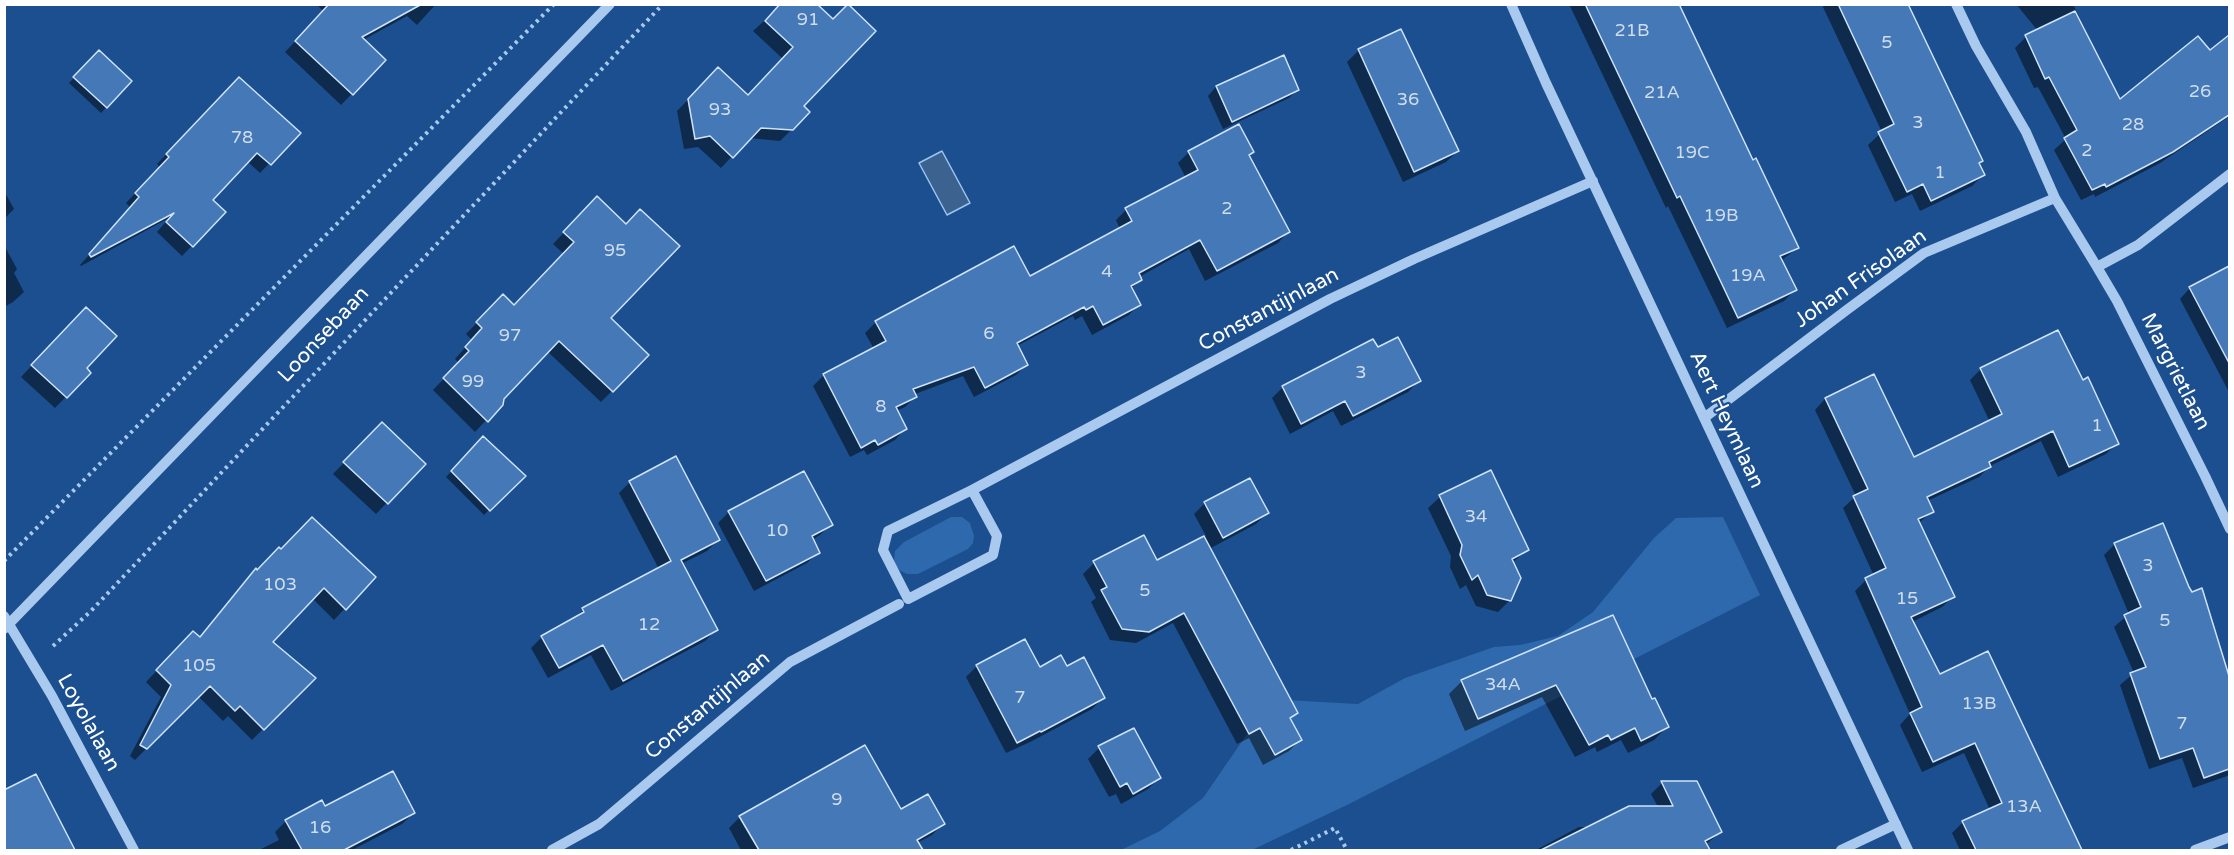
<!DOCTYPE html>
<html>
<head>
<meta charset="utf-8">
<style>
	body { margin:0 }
	#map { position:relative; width:2234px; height:855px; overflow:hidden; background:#1b4f8f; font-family:"Varela Round",sans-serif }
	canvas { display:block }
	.frame { position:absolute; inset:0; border:6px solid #fff; pointer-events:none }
</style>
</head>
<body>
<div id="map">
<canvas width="2234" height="855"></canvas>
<div class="frame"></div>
</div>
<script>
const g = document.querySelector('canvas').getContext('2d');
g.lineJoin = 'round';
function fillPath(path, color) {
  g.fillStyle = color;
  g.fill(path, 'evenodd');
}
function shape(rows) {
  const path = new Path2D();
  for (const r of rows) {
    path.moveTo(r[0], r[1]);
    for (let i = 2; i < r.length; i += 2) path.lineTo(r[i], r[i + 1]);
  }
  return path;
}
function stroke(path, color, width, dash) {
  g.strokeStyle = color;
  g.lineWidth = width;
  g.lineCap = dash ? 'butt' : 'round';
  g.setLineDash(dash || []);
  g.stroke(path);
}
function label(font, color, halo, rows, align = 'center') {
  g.font = font + ' "Varela Round",sans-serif';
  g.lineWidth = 4.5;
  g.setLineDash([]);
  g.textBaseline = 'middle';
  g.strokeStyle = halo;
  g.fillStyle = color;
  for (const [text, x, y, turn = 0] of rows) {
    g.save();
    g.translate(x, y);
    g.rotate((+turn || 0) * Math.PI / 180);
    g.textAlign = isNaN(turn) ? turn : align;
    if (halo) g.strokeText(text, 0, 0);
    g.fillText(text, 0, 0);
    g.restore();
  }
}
fillPath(shape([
	[951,517,962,517,970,523,974,536,973,543,968,549,918,574,907,574,899,570,894,563,895,551,904,542],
	[1723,517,1760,595,1347,805,1252,850,1121,850,1160,831,1203,798,1247,734,1259,706,1285,700,1358,704,1405,678,1494,647,1520,645,1558,636,1593,612,1654,538,1676,518]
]), '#2e69ad');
const water = shape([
	[942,151,970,203,947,215,919,163,942,151]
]);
fillPath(water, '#3c6290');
stroke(water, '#9cc4f0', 1.5);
fillPath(shape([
	[316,4,436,4,417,25,407,16,363,40,384,60,341,105,285,52,324,12],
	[783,4,832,21,792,129,780,141,749,138,721,168,698,147,684,149,677,111,718,69,747,97,783,59,753,31],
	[1569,4,1678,4,1752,162,1797,248,1781,261,1795,290,1784,301,1727,328,1668,206,1666,208],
	[1825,4,1907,4,1983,175,1972,186,1920,211,1912,194,1895,202,1868,145,1882,132,1823,7],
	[2016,4,2073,4,2119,101,2209,53,2230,37,2230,116,2160,163,2095,197,2094,194,2081,200,2054,150,2066,139,2038,87,2034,88,2015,48,2026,37,2038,31],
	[1401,31,1458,151,1446,162,1403,182,1347,62,1359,50],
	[99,52,130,81,101,113,69,83],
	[1283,57,1297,90,1289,98,1223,129,1208,96,1216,87],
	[239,79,298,133,260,173,247,161,211,200,224,212,182,256,157,232,169,218,81,266,80,265,131,208,126,203,160,167,157,164],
	[1189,152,1248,156,1288,232,1278,243,1205,281,1189,249,1139,277,1140,280,1131,289,1139,304,1129,315,1092,335,1082,316,1075,320,1073,316,1017,346,1027,364,1016,375,974,397,963,376,915,394,916,396,905,407,896,411,905,429,895,440,867,455,864,450,850,457,813,386,824,375,874,349,865,333,876,322,1029,278,1120,229,1116,220,1126,210,1186,178,1178,163],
	[4,191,14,209,4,219],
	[597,198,609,318,647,355,601,402,547,351,503,398,501,404,475,432,433,390,459,363,455,359,472,340,466,334,503,296,514,306,564,254,553,244],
	[4,245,17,269,14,273,24,292,13,302,4,307],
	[2230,268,2230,391,2229,392,2180,299,2190,288],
	[75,320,85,368,89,373,55,408,21,377],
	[1377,350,1419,381,1408,392,1341,426,1333,411,1290,434,1272,398,1283,387],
	[1981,369,2117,443,2106,454,2058,477,2041,441,1990,466,1979,477,1927,501,1932,511,1918,524,1953,597,1942,607,1912,622,1940,676,2059,839,2034,850,1960,850,1952,833,1963,822,1990,810,1964,753,1922,772,1900,725,1910,714,1855,591,1866,580,1874,576,1843,508,1856,496,1815,410,1825,399,1873,376,1913,459,1990,422,1970,380],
	[371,435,424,464,376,514,333,474],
	[483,438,523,476,484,515,446,477],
	[1490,472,1527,550,1512,563,1510,600,1498,612,1476,606,1466,585,1460,589,1450,567,1451,556,1428,508,1440,497],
	[630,482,718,540,707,551,681,564,716,630,705,641,611,691,591,655,548,678,531,648,542,637,572,621,583,610,659,569,619,493],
	[1205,503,1267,513,1256,524,1209,549,1296,712,1289,719,1300,740,1289,751,1263,765,1249,738,1237,744,1173,623,1136,643,1110,640,1091,602,1096,598,1083,574,1094,563,1157,562,1206,536,1194,514],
	[729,512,831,524,820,535,812,540,818,552,807,563,754,591,718,523],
	[2115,544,2192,594,2201,590,2230,681,2230,775,2193,788,2182,758,2149,769,2120,685,2134,673,2114,627,2129,614,2104,555],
	[374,577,334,620,312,598,271,642,314,678,252,740,228,716,223,721,198,696,135,760,130,756,161,697,146,682,182,644,199,638,245,581],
	[1612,617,1652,701,1667,727,1654,740,1628,753,1621,740,1597,752,1595,747,1575,757,1542,697,1465,731,1449,694,1462,681],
	[977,666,1040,669,1103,698,1092,709,1030,742,1006,753,966,677],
	[1099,748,1159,778,1148,789,1121,804,1116,794,1109,797,1088,759],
	[35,776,73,850,4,850,4,792],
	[1662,783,1696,783,1721,832,1705,845,1708,850,1536,850,1579,827,1591,827,1658,807,1651,794],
	[325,808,414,813,402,824,352,850,259,850,279,840,275,832,286,821],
	[900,811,943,824,932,835,917,843,921,850,741,850,729,828,740,817]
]), '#0007');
const building = shape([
	[329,4,422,4,362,37,386,60,353,95,295,41,329,4],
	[780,4,817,4,833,19,848,4,876,31,804,106,810,112,793,130,761,128,733,158,710,136,695,139,688,99,718,67,748,95,793,47,765,21,780,4],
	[1585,4,1679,4,1753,160,1756,158,1799,248,1780,256,1797,290,1738,318,1680,196,1677,198,1585,4],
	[1838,4,1908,4,1983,161,1979,163,1985,175,1931,201,1923,184,1907,192,1878,132,1894,124,1838,4],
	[2075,11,2120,99,2198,36,2210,50,2229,35,2229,115,2173,152,2106,187,2105,184,2092,190,2064,138,2077,130,2049,77,2045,79,2025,35,2075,11],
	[1401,29,1459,151,1414,172,1358,49,1401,29],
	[99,50,132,81,107,108,73,77,99,50],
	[1284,55,1299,90,1232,122,1216,86,1284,55],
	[239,77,301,133,271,165,257,153,213,200,226,212,193,247,166,222,174,213,91,257,89,254,139,197,135,193,169,157,166,154,239,77],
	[1239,124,1254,152,1249,155,1290,232,1217,271,1200,240,1139,273,1142,280,1131,286,1141,305,1103,325,1093,306,1086,310,1084,307,1017,343,1028,365,985,388,974,367,913,389,917,397,896,407,907,429,878,445,875,440,861,448,823,374,886,341,875,321,1014,246,1030,276,1132,221,1125,208,1198,170,1188,151,1239,124],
	[597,196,626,224,640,209,680,246,611,318,649,355,613,392,559,341,504,399,503,405,488,422,443,378,469,351,465,347,482,328,476,322,503,294,514,305,574,242,563,232,597,196],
	[2229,266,2229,363,2189,287,2229,266],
	[86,307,117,336,87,368,91,373,67,398,31,365,86,307],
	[2058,330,2083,380,2088,377,2119,444,2069,467,2053,431,1989,462,1991,467,1927,497,1934,512,1918,519,1955,597,1911,617,1940,674,1988,651,2082,850,1976,850,1962,821,2002,803,1975,743,1933,762,1910,713,1922,707,1865,578,1886,568,1853,496,1868,489,1825,398,1874,374,1914,457,2002,414,1980,368,2058,330],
	[1398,337,1421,381,1353,416,1345,401,1301,424,1282,386,1373,339,1378,347,1398,337],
	[382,422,426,464,388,504,343,462,382,422],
	[483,436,526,476,490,511,451,471,483,436],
	[676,456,720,540,681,560,718,630,623,681,603,645,559,668,541,636,584,612,582,608,671,561,629,481,676,456],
	[1491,470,1529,550,1512,559,1521,578,1511,601,1487,595,1478,575,1472,580,1460,555,1462,545,1439,495,1491,470],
	[804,471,833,525,812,536,820,553,766,581,728,511,804,471],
	[1250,478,1269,513,1223,538,1204,502,1250,478],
	[312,517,376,577,346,610,324,588,273,642,316,678,264,730,240,706,235,711,210,686,147,749,140,745,171,685,156,670,193,631,200,637,256,568,257,570,279,547,281,549,312,517],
	[2163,523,2189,587,2192,592,2202,588,2229,676,2229,769,2204,778,2193,748,2160,759,2130,673,2146,667,2124,615,2141,607,2114,543,2163,523],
	[1144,535,1157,560,1204,536,1298,713,1290,718,1302,740,1275,755,1260,728,1249,734,1184,613,1149,632,1122,629,1101,590,1107,587,1093,561,1144,535],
	[1613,615,1652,699,1655,698,1669,727,1641,741,1635,728,1611,740,1608,735,1589,745,1556,685,1478,719,1461,680,1613,615],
	[1025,639,1040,667,1061,655,1067,666,1084,657,1105,698,1041,732,1040,731,1017,743,976,665,1025,639],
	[1134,728,1161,778,1133,794,1127,783,1120,787,1098,746,1134,728],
	[865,745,901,809,928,794,945,824,917,840,923,850,759,850,739,816,865,745],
	[393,771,415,813,344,850,302,850,285,820,322,800,325,806,393,771],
	[36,774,75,850,4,850,4,790,36,774],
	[1661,781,1697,781,1722,832,1705,841,1710,850,1541,850,1629,806,1673,806,1661,781]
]);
fillPath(building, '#4478b7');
stroke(building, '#cfe3fa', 1.5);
stroke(shape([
	[4,561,554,4],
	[53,646,91,611,663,4],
	[1291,850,1335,828,1347,850]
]), '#a9c9ee', 4, [3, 4.5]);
stroke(shape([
	[1511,4,1546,83,1908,850],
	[1956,4,1976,46,2026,132,2055,198,2097,267,2138,245,2230,174],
	[2097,267,2117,301,2205,476,2230,529],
	[1704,418,1848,309,1924,253,2055,198],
	[972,490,888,531,883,550,908,599,993,555,997,536,972,490,1330,299,1414,259,1593,181],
	[4,616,52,696,134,850],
	[4,629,610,4],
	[552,850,599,824,790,662,899,604],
	[1841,850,1896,824],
	[2195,850,2230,837]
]), '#a9c9ee', 10);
label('18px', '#d0dded', null, [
	["91",808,20],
	["21B",1632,31],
	["5",1887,43],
	["26",2200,92],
	["21A",1662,93],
	["36",1408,100],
	["93",720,110],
	["3",1918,123],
	["28",2133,125],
	["78",242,138],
	["2",2087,151],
	["19C",1692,153],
	["1",1940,173],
	["2",1227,209],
	["19B",1721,216],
	["95",615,251],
	["4",1107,272],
	["19A",1748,276],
	["6",989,334],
	["97",510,336],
	["3",1361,373],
	["99",473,382],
	["8",881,407],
	["1",2097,426],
	["34",1476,517],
	["10",777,531],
	["3",2148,566],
	["103",280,585],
	["5",1145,591],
	["15",1907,599],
	["5",2165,621],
	["12",649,625],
	["105",199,666],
	["34A",1503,685],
	["7",1020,698],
	["13B",1979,704],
	["7",2182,724],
	["9",837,800],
	["13A",2024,807],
	["16",320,828]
]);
label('21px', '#fff', '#1b4f8f', [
	["Johan Frisolaan",1861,279,-35],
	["Constantijnlaan",1269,310,-28],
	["Loonsebaan",324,335,-47],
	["Margrietlaan",2175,372,63],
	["Aert Heymlaan",1726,420,65],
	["Constantijnlaan",708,706,-40],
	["Loyolalaan",88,723,61]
]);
</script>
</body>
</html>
